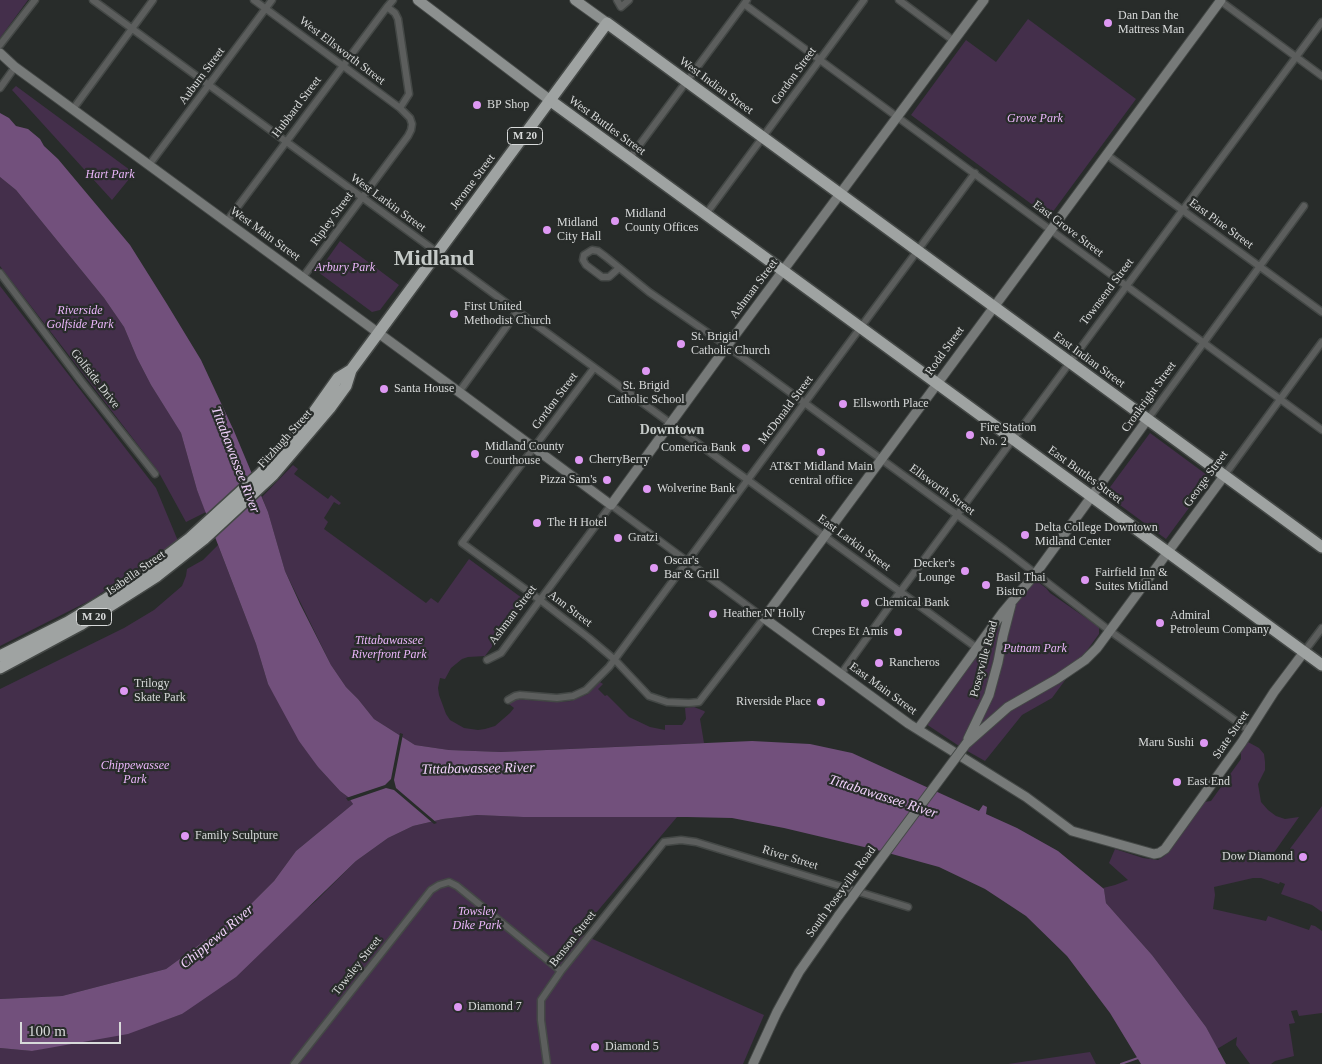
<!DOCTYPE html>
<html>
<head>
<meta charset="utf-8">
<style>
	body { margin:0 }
	#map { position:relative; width:1322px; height:1064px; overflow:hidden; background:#282c2a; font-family:Georgia,serif }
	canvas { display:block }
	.scale { position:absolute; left:20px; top:1022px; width:101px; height:22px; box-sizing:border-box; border:2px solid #d8dada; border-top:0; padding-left:6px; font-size:15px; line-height:18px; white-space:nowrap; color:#d8dada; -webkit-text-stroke:4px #282c2a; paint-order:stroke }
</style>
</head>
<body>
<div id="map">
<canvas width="1322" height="1064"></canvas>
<div class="scale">100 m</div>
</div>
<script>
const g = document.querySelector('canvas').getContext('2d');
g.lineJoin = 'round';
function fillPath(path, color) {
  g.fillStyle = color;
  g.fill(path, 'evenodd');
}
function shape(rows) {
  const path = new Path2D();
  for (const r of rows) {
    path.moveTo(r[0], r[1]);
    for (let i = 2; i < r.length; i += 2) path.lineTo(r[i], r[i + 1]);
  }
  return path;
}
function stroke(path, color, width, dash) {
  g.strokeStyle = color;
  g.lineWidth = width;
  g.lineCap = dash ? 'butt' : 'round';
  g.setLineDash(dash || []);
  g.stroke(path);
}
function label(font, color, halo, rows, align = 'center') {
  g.font = font + ' Georgia,serif';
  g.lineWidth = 4.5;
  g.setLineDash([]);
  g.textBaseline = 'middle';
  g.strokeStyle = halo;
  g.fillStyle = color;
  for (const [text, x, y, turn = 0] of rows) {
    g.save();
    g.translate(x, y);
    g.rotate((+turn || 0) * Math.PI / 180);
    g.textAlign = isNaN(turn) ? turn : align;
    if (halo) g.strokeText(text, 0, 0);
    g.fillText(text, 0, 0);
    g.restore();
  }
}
fillPath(shape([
	[0,0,28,0,0,38],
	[1028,19,1136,99,1049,217,911,115,966,40,996,62],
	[16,86,134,173,112,200,12,90],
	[0,177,16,190,104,298,124,327,137,358,151,385,181,433,197,490,206,512,186,522,158,471,0,266],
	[340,241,399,285,380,310,372,312,318,272],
	[0,286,156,488,178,541,91,600,0,646],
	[1150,433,1211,478,1166,539,1105,494],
	[293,465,298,469,294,474,328,499,331,495,341,503,339,505,334,502,324,518,328,522,324,529,426,603,431,598,438,603,469,559,526,601,485,656,468,657,462,659,451,668,445,679,440,678,438,688,439,695,446,714,450,720,464,728,478,730,485,729,495,726,510,713,514,708,509,704,511,700,514,699,558,702,571,701,588,694,600,682,603,684,598,689,605,696,607,695,629,717,650,727,665,730,665,725,682,725,686,719,685,708,694,707,704,711,705,712,700,719,704,743,501,752,449,750,415,745,374,719,358,699,346,687,331,665,285,571,268,512,262,497],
	[218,545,256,644,268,684,318,767,340,791,348,797,353,804,296,851,274,881,249,906,207,939,166,969,62,996,0,999,0,689,124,628,154,610,182,586,186,576,187,569,203,560],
	[1038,582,1046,588,1050,593,1099,627,1099,634,1052,698,1022,715,985,761,962,748,926,724,1032,583],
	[1248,742,1259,748,1264,754,1265,762,1265,770,1258,784,1261,802,1268,810,1276,816,1285,819,1299,817,1273,854,1280,862,1322,806,1322,912,1312,905,1281,894,1285,884,1280,882,1279,884,1261,878,1253,878,1214,887,1215,895,1213,909,1266,921,1268,916,1309,930,1311,925,1315,926,1322,931,1322,1013,1299,1016,1297,1010,1291,1011,1295,1023,1289,1024,1294,1056,1275,1061,1271,1064,1250,1064,1236,1045,1237,1037,1217,1049,1206,1027,1168,976,1152,955,1106,903,1104,889,1103,888,1115,885,1128,880,1109,863,1115,849,1143,858,1158,860,1163,857,1172,848,1204,802,1211,801,1241,759,1241,752],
	[477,815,523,817,677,817,579,933,764,1015,743,1064,0,1064,0,1048,32,1051,157,1023,182,1014,316,901,356,861,388,838,413,826,443,819],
	[1090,1052,1096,1064,1008,1064]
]), '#442f4b');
fillPath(shape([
	[0,113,9,118,16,126,28,129,40,139,44,146,58,159,130,245,167,304,201,360,234,431,268,512,285,571,300,604,331,665,346,687,358,699,374,719,415,745,449,750,501,752,752,741,810,744,852,753,979,811,983,805,987,807,986,814,1017,828,1058,851,1104,889,1106,903,1152,955,1168,976,1206,1027,1226,1064,1141,1064,1110,1013,1067,956,1026,916,985,889,939,867,881,851,784,828,732,818,687,817,523,817,477,815,443,819,413,826,388,838,356,861,236,977,182,1014,128,1034,32,1051,0,1048,0,999,62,996,166,969,207,939,249,906,274,881,296,851,353,804,348,797,340,791,318,767,299,741,268,684,256,644,197,490,181,433,151,385,137,358,124,327,104,298,16,190,0,177]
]), '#72507c');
fillPath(shape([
	[400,733,403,734,394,780,396,788,437,823,434,824,394,790,386,788,348,801,346,798,385,785,391,779]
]), '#282c2a');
stroke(shape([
	[1121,1064,1138,1058]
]), '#72507c', 2);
const street = shape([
	[93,0,977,648],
	[254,0,400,108,410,118,412,124,411,130,408,136,303,277],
	[393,0,387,7,395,13,398,19,409,94,400,108],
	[617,0,621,7,629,0],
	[899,0,954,41],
	[1219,0,1322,76],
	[744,4,1322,430],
	[0,45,35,0],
	[0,88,15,67],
	[73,109,153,0],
	[1107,155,1322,312],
	[629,159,747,0],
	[149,165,272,0],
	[706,214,864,0],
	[227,221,387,7],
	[619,268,609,277,602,277,586,265,583,260,584,255,592,250,598,251,606,257,649,292,727,346,1005,550,1110,631,1250,731],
	[0,273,81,381,155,474],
	[459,392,517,312],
	[1147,420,1304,206],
	[1224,476,1322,342],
	[1304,652,1322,628],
	[487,660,501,653,540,600,611,505,764,618,699,702,689,703,667,702,649,696,615,660,589,638,540,600,462,543,594,368],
	[841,674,894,600,1322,22],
	[508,700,515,696,520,695,557,698,573,696,586,690,609,667,975,173],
	[294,1064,431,890,439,885,449,882,457,886,561,971],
	[547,1064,541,1020,541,1000,561,971,664,842,681,840,696,842,908,907]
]);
const secondary = shape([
	[1221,0,764,618,909,724,1026,797,1072,831,1154,854,1159,853,1165,849,1242,742,1274,692,1304,652],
	[0,53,15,67,459,392,611,505,727,346,984,0],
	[918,729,1003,612,1036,573,1147,420],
	[968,739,989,695,998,662,1003,636,1011,605],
	[966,744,1008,707,1057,679,1085,660,1097,648,1224,476],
	[753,1064,777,1012,799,972,839,915]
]);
const primary = shape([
	[418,0,551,101],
	[575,0,607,23]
]);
const highway = shape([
	[551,101,1322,665],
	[0,656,68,622,104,600,142,575,190,538,261,473,304,426,338,378,351,370],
	[0,668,80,625,157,576,204,539,273,475,330,408,346,386,351,370,607,23,1322,547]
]);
stroke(street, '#444846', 9);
stroke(secondary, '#444846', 11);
stroke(primary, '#444846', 12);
stroke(highway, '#444846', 14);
stroke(street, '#5c5e5d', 6);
stroke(secondary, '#777a79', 9);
stroke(primary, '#8c908f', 10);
stroke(highway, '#9fa3a2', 11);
const secondaryBridge = shape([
	[839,915,966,744]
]);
stroke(secondaryBridge, '#444846', 11, []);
stroke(secondaryBridge, '#777a79', 9);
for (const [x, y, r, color] of [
	[1108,23,5,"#de98f3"],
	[477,105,5,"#de98f3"],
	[615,221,5,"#de98f3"],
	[547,230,5,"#de98f3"],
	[454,314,5,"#de98f3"],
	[681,344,5,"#de98f3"],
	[646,371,5,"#de98f3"],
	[384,389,5,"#de98f3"],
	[843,404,5,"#de98f3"],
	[970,435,5,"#de98f3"],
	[746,448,5,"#de98f3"],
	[821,452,5,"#de98f3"],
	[475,454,5,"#de98f3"],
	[579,460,5,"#de98f3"],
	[607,480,5,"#de98f3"],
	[647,489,5,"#de98f3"],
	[537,523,5,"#de98f3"],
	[1025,535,5,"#de98f3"],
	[618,538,5,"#de98f3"],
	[654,568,5,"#de98f3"],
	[965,571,5,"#de98f3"],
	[1085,580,5,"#de98f3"],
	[986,585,5,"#de98f3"],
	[865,603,5,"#de98f3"],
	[713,614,5,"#de98f3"],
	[1160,623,5,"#de98f3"],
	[898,632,5,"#de98f3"],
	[879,663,5,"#de98f3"],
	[124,691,5,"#de98f3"],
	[821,702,5,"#de98f3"],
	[1204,743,5,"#de98f3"],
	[1177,782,5,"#de98f3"],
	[185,836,5,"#de98f3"],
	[1303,857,5,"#de98f3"],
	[458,1007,5,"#de98f3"],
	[595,1047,5,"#de98f3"]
]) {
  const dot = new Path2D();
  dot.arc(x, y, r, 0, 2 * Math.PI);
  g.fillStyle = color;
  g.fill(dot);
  stroke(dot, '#282c2a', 2);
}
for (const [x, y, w] of [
	[525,136,35],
	[94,617,35]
]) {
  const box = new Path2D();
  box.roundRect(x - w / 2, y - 8.5, w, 17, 4);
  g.fillStyle = '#282c2a';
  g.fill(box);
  stroke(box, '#d8dada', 1);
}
label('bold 11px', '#d8dada', null, [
	["M 20",525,136],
	["M 20",94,617]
]);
label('12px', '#d8dada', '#282c2a', [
	["Dan Dan the",1118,16],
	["Mattress Man",1118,30],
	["BP Shop",487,105],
	["Midland",625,214],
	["County Offices",625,228],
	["Midland",557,223],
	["City Hall",557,237],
	["First United",464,307],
	["Methodist Church",464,321],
	["St. Brigid",691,337],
	["Catholic Church",691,351],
	["St. Brigid",646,386,"center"],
	["Catholic School",646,400,"center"],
	["Santa House",394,389],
	["Ellsworth Place",853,404],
	["Fire Station",980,428],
	["No. 2",980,442],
	["Midland County",485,447],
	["Courthouse",485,461],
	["Comerica Bank",736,448,"right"],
	["CherryBerry",589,460],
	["AT&T Midland Main",821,467,"center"],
	["central office",821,481,"center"],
	["Pizza Sam's",597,480,"right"],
	["Wolverine Bank",657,489],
	["The H Hotel",547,523],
	["Delta College Downtown",1035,528],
	["Midland Center",1035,542],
	["Gratzi",628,538],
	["Oscar's",664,561],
	["Bar & Grill",664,575],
	["Decker's",955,564,"right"],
	["Lounge",955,578,"right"],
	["Fairfield Inn &",1095,573],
	["Suites Midland",1095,587],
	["Basil Thai",996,578],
	["Bistro",996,592],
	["Chemical Bank",875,603],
	["Heather N' Holly",723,614],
	["Admiral",1170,616],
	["Petroleum Company",1170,630],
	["Crepes Et Amis",888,632,"right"],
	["Rancheros",889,663],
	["Trilogy",134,684],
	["Skate Park",134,698],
	["Riverside Place",811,702,"right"],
	["Maru Sushi",1194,743,"right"],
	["East End",1187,782],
	["Family Sculpture",195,836],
	["Dow Diamond",1293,857,"right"],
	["Diamond 7",468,1007],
	["Diamond 5",605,1047]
], 'left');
label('12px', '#d8dada', '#282c2a', [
	["West Ellsworth Street",342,51,37],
	["Auburn Street",202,76,-53],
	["Gordon Street",794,76,-54],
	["West Indian Street",716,86,36],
	["Hubbard Street",297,107,-53],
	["West Buttles Street",607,126,36],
	["Jerome Street",473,182,-53],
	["West Larkin Street",388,203,36],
	["Ripley Street",332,219,-54],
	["East Pine Street",1221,224,36],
	["East Grove Street",1068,229,37],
	["West Main Street",265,234,36],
	["Ashman Street",754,289,-53],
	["Townsend Street",1107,292,-53],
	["Rodd Street",945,351,-54],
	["East Indian Street",1089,360,36],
	["Golfside Drive",95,379,52],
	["Cronkright Street",1149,397,-54],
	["Gordon Street",555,401,-53],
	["McDonald Street",786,410,-53],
	["Fitzhugh Street",285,439,-48],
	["East Buttles Street",1085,475,36],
	["George Street",1206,479,-54],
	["Ellsworth Street",942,490,36],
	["East Larkin Street",854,543,36],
	["Isabella Street",136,573,-35],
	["Ann Street",570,609,37],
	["Ashman Street",513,615,-53],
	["Poseyville Road",984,659,-75],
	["East Main Street",883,689,36],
	["State Street",1231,735,-56],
	["River Street",790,858,17],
	["South Poseyville Road",841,892,-54],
	["Benson Street",573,939,-52],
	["Towsley Street",357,966,-52]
]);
label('italic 12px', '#ecb7fc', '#282c2a', [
	["Grove Park",1035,119],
	["Hart Park",110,175],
	["Arbury Park",345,268],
	["Riverside",80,311],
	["Golfside Park",80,325],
	["Tittabawassee",389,641],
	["Riverfront Park",389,655],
	["Putnam Park",1035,649],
	["Chippewassee",135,766],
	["Park",135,780],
	["Towsley",477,912],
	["Dike Park",477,926]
]);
label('bold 14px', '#c5cac8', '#282c2a', [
	["Downtown",672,430]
]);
label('italic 14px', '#f4d4fe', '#282c2a', [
	["Tittabawassee River",235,460,69],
	["Tittabawassee River",478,769,-1],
	["Tittabawassee River",883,797,18],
	["Chippewa River",217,937,-40]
]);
label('bold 22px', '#c5cac8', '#282c2a', [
	["Midland",434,259]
]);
</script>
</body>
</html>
